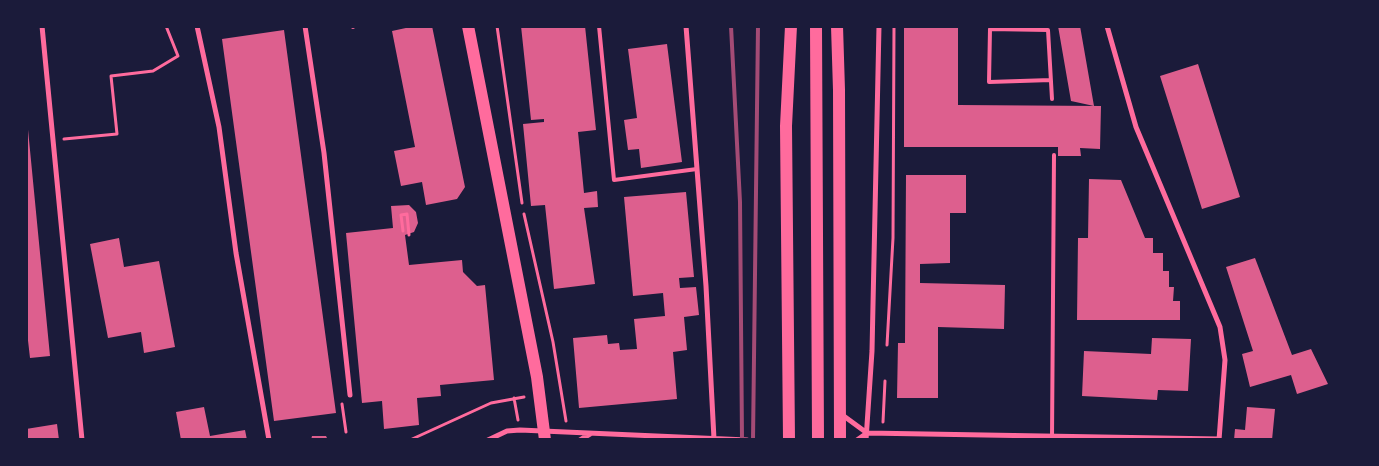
<!DOCTYPE html>
<html>
<head>
<meta charset="utf-8">
<style>
	body { margin:0 }
	#map { position:relative; width:1379px; height:466px; overflow:hidden; background:#1b1b3a; font-family:"Noto Serif",serif }
	canvas { display:block }
	.frame { position:absolute; inset:0; border:28px solid #1b1b3a; pointer-events:none }
</style>
</head>
<body>
<div id="map">
<canvas width="1379" height="466"></canvas>
<div class="frame"></div>
</div>
<script>
const g = document.querySelector('canvas').getContext('2d');
g.lineJoin = 'round';
function fillPath(path, color) {
  g.fillStyle = color;
  g.fill(path, 'evenodd');
}
function shape(rows) {
  const path = new Path2D();
  for (const r of rows) {
    path.moveTo(r[0], r[1]);
    for (let i = 2; i < r.length; i += 2) path.lineTo(r[i], r[i + 1]);
  }
  return path;
}
function stroke(path, color, width, dash) {
  g.strokeStyle = color;
  g.lineWidth = width;
  g.lineCap = dash ? 'butt' : 'round';
  g.setLineDash(dash || []);
  g.stroke(path);
}
fillPath(shape([
	[415,26,432,26,465,187,457,199,426,205,422,182,401,186,394,151,415,147,392,31],
	[521,26,585,26,596,130,578,132,584,193,597,191,598,207,584,208,595,284,554,289,545,205,531,206,523,124,544,122,544,119,531,120],
	[904,26,958,26,958,105,1101,106,1100,149,1080,148,1081,156,1058,156,1058,147,904,147],
	[1058,26,1080,26,1094,106,1071,101],
	[284,30,336,413,274,421,222,39],
	[667,44,682,162,641,168,639,149,628,150,624,120,637,118,628,49],
	[1198,64,1240,197,1202,209,1160,76],
	[26,109,50,356,30,358,26,323],
	[906,175,966,175,966,213,950,213,950,263,920,264,920,283,1005,285,1004,329,938,327,938,398,897,398,898,343,905,343],
	[1089,179,1121,180,1145,238,1153,238,1153,253,1163,253,1163,271,1169,271,1169,287,1174,287,1173,301,1180,301,1180,320,1077,320,1078,238,1088,238],
	[686,192,694,277,679,278,680,288,696,287,699,315,684,317,687,350,673,352,677,399,579,408,573,338,607,335,608,344,619,343,620,350,637,349,634,319,665,316,663,293,633,296,624,197],
	[409,205,416,212,418,223,414,232,405,235,409,265,462,260,463,272,477,286,485,285,494,380,440,385,441,396,417,398,419,425,384,429,382,401,362,403,346,233,393,228,391,206],
	[119,238,124,267,159,261,175,347,144,353,141,332,108,338,90,244],
	[1255,258,1292,355,1311,349,1328,384,1297,394,1291,375,1250,387,1242,354,1253,351,1226,267],
	[1152,338,1191,339,1188,391,1158,390,1157,400,1082,396,1084,351,1151,354],
	[204,407,210,436,245,430,247,440,181,440,176,412],
	[1247,407,1275,409,1272,440,1234,440,1235,429,1245,430],
	[57,424,59,440,26,440,26,429],
	[312,436,326,436,328,440,311,440]
]), '#dd5f8e');
stroke(shape([
	[497,26,522,203],
	[64,139,117,134,111,76,153,71,178,56,166,26],
	[524,214,553,342,566,421],
	[403,231,401,215,407,214,409,235],
	[887,345,893,238,894,26],
	[514,398,518,420],
	[342,404,346,432],
	[883,422,885,381],
	[410,440,491,403,524,397]
]), '#ff6b9d', 3);
stroke(shape([
	[353,26,353,27],
	[599,26,614,180,697,169],
	[1051,80,989,82,990,29,1048,30,1052,99],
	[1052,438,1054,155]
]), '#ff6b9d', 4);
stroke(shape([
	[42,26,82,440],
	[197,26,219,127,236,253,269,440],
	[305,26,324,153,350,395],
	[686,26,706,286,714,439],
	[1107,26,1136,127,1220,327,1225,360,1219,440],
	[841,414,867,433],
	[867,433,1219,439],
	[488,440,507,431,520,430,747,440],
	[580,440,590,434],
	[857,440,867,433],
	[866,440,872,351,879,26]
]), '#ff6b9d', 5);
stroke(shape([
	[468,26,537,377,545,440],
	[816,26,818,440],
	[837,26,839,90,840,440],
	[789,440,786,126,791,26]
]), '#ff6b9d', 12);
stroke(shape([
	[731,26,740,202,742,440],
	[753,440,758,26]
]), '#a44b75', 4);
</script>
</body>
</html>
